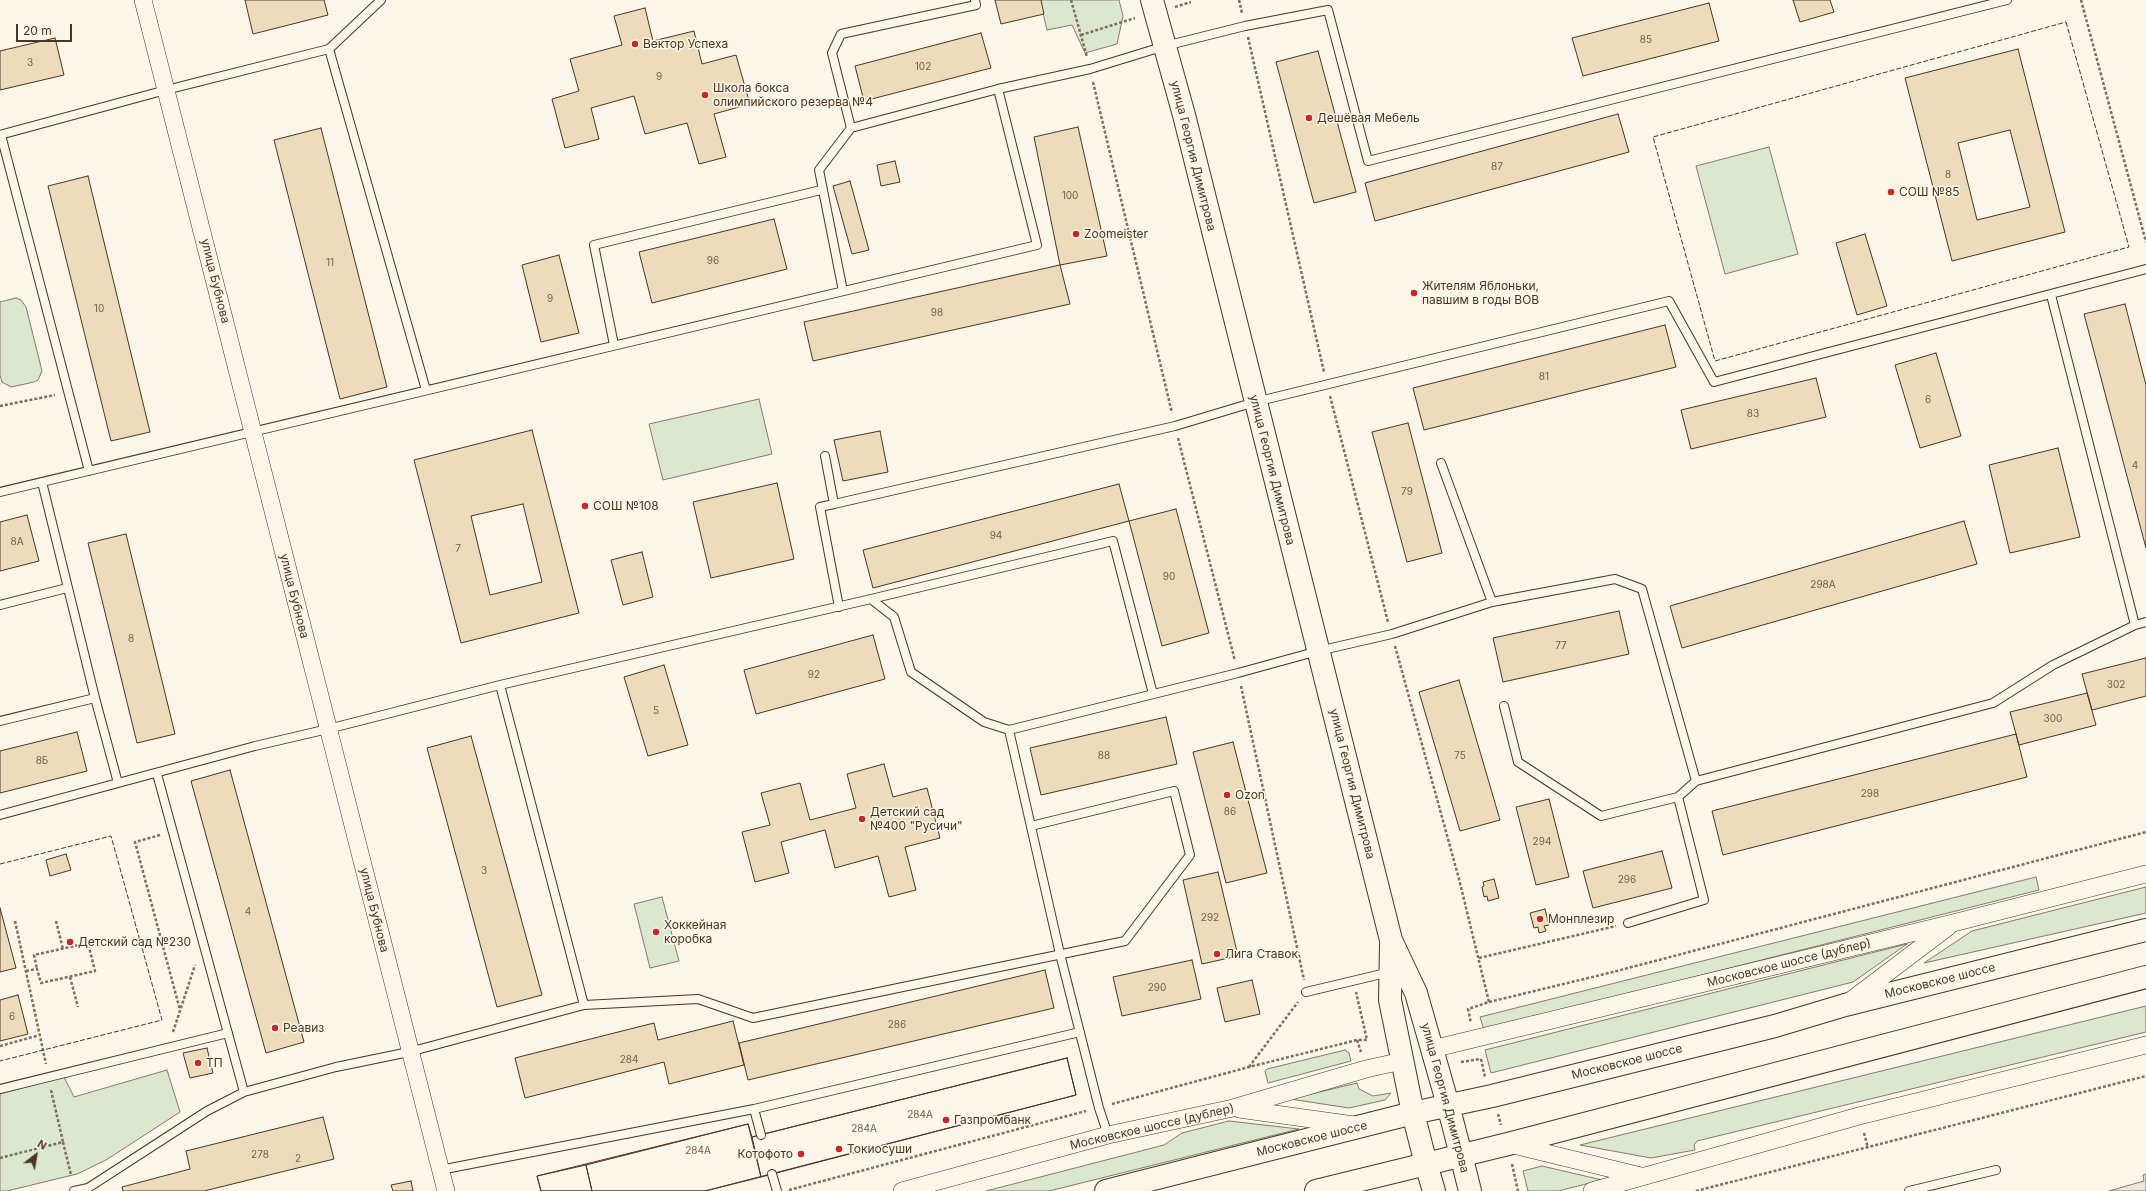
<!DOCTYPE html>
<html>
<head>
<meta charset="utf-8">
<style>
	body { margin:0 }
	#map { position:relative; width:2146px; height:1191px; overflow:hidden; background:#fbf6e9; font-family:Inter,sans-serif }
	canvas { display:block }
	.north { position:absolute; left:16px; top:1135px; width:40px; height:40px; -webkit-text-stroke:3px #fbf6e9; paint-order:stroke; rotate:31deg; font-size:11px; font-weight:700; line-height:16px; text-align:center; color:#4a3520 }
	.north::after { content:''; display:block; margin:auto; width:14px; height:18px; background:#4a3520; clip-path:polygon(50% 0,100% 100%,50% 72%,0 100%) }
	.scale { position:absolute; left:16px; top:24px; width:56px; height:18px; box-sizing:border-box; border:2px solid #4a3520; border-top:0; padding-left:5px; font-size:12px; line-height:14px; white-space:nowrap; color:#4a3520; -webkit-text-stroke:3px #fbf6e9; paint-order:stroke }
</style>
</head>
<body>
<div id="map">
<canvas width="2146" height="1191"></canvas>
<div class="north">N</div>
<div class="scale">20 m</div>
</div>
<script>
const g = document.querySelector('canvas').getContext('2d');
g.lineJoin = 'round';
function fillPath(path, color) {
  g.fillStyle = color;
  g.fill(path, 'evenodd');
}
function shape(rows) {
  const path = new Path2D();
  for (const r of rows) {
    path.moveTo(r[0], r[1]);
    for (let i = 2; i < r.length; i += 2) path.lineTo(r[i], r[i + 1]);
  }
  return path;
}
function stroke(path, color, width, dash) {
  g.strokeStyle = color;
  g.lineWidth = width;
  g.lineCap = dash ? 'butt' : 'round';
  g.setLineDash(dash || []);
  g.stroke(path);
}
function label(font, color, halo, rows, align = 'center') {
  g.font = font + ' Inter,sans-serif';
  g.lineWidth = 3;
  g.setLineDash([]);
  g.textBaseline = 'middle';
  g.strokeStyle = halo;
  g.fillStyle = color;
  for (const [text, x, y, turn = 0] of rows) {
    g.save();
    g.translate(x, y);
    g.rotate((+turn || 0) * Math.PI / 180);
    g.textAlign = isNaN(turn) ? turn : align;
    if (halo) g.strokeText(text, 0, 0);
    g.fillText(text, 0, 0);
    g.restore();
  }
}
const green = shape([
	[1040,0,1119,0,1123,16,1117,44,1085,53,1072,25,1047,30,1040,0],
	[1769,147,1798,254,1725,274,1696,166,1769,147],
	[16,298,21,300,26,307,42,371,38,380,34,382,11,387,2,382,0,375,0,302,16,298],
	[759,399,772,454,663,480,649,424,759,399],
	[2036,877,2039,890,1484,1030,1480,1017,2036,877],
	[2146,887,2146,913,1924,963,1972,931,2146,887],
	[662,897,679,961,650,968,634,904,662,897],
	[1907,944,1853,982,1491,1073,1485,1050,1907,944],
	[2146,1006,2146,1032,1697,1141,1694,1145,1695,1150,1651,1158,1580,1145,2146,1006],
	[1345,1050,1349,1053,1351,1061,1268,1083,1265,1071,1267,1069,1345,1050],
	[167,1070,180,1112,106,1160,77,1174,7,1191,0,1191,0,1094,64,1077,74,1097,167,1070],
	[1357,1083,1359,1089,1373,1096,1391,1093,1385,1100,1349,1108,1290,1099,1357,1083],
	[1229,1121,1299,1129,1049,1191,986,1191,1164,1145,1182,1133,1229,1121],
	[1542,1166,1602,1180,1558,1191,1528,1191,1523,1171,1542,1166]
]);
fillPath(green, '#dce7d0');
stroke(green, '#887966', 1);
const parking = shape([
	[2146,1174,2146,1191,2109,1191,2144,1181,2143,1175,2146,1174]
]);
fillPath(parking, '#ede7d9');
stroke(parking, '#887966', 1);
const building = shape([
	[245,0,324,0,328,15,253,34,245,0],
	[995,0,1041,0,1044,14,1001,24,995,0],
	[1793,0,1830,0,1834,12,1800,22,1793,0],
	[1709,3,1719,41,1583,76,1572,38,1709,3],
	[645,8,653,41,694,31,702,64,736,55,750,104,714,114,726,157,699,164,687,123,645,134,634,96,591,108,599,139,565,148,552,99,579,91,570,59,622,45,614,16,645,8],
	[981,33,991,68,864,101,855,66,981,33],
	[55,38,64,75,0,90,0,51,55,38],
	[2018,49,2065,232,1952,261,1905,78,2018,49],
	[2010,130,2030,207,1977,220,1958,143,2010,130],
	[1318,51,1356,192,1314,203,1276,62,1318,51],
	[1618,114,1629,152,1375,221,1365,183,1618,114],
	[1078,127,1107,256,1060,265,1034,137,1078,127],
	[321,128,387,387,340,399,274,140,321,128],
	[895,161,900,182,881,186,877,165,895,161],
	[88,176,150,432,111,441,48,186,88,176],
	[850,181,869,250,852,254,833,186,850,181],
	[774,219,787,269,652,303,639,252,774,219],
	[1865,234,1887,306,1857,315,1836,243,1865,234],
	[559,255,579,333,541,342,522,265,559,255],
	[1060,265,1070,304,813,361,804,322,1060,265],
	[2125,304,2146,385,2146,548,2084,314,2125,304],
	[1665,325,1676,367,1424,430,1413,388,1665,325],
	[1936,353,1961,436,1920,448,1895,365,1936,353],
	[1816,378,1826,417,1691,449,1681,410,1816,378],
	[1408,423,1442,553,1407,562,1372,432,1408,423],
	[532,430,579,613,461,643,414,460,532,430],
	[523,504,542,582,490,595,471,516,523,504],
	[880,431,888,472,843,481,834,440,880,431],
	[2058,448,2080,537,2010,553,1989,465,2058,448],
	[777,483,794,559,711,578,693,502,777,483],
	[1119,484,1129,521,873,588,863,550,1119,484],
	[1176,509,1209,633,1162,646,1129,521,1176,509],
	[27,515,39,561,0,571,0,522,27,515],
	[1964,521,1977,564,1682,648,1670,606,1964,521],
	[126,534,175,734,137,743,88,543,126,534],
	[642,552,653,597,623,605,611,560,642,552],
	[1619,611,1629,654,1503,682,1493,638,1619,611],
	[873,635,885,679,756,714,744,670,873,635],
	[2146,658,2146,696,2092,710,2082,674,2146,658],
	[664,665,688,745,648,756,624,677,664,665],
	[1459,680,1500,820,1460,831,1419,692,1459,680],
	[2087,693,2096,725,2019,745,2010,712,2087,693],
	[1166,717,1177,764,1041,795,1030,748,1166,717],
	[77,732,87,771,0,793,0,751,77,732],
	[2016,734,2027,777,1723,855,1712,811,2016,734],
	[471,736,542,995,497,1007,427,748,471,736],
	[1233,742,1267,873,1226,883,1193,752,1233,742],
	[884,764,893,797,927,788,940,838,905,847,916,890,889,897,878,856,835,868,825,830,781,842,789,873,755,882,742,832,770,825,761,793,800,783,810,820,856,808,847,774,884,764],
	[230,770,304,1042,266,1053,191,781,230,770],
	[1549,799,1569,877,1536,885,1516,807,1549,799],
	[1662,851,1672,888,1593,908,1583,871,1662,851],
	[66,854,71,870,50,876,46,860,66,854],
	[1218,872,1238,956,1202,964,1183,880,1218,872],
	[1494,879,1499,898,1488,901,1487,896,1484,897,1482,887,1484,886,1483,882,1494,879],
	[0,908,16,968,0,972,0,908],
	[1545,909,1549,925,1544,926,1546,931,1539,933,1538,927,1534,928,1530,913,1545,909],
	[1192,960,1201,999,1122,1016,1113,977,1192,960],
	[1045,970,1054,1008,748,1080,739,1043,1045,970],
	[1252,980,1260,1014,1225,1022,1217,988,1252,980],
	[18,995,28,1034,0,1041,0,1000,18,995],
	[733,1021,744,1065,669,1084,664,1062,525,1098,515,1058,654,1023,658,1040,733,1021],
	[207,1048,213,1073,190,1078,183,1053,207,1048],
	[1067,1058,1076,1095,705,1191,541,1191,537,1176,748,1124,752,1137,1067,1058],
	[1067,1058,1076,1095,761,1177,752,1137,1067,1058],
	[323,1117,334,1159,204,1191,123,1191,122,1187,190,1169,186,1151,323,1117],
	[748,1124,761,1177,705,1191,592,1191,586,1165,748,1124],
	[586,1165,592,1191,541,1191,537,1176,586,1165],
	[411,1181,413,1191,393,1191,391,1185,411,1181]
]);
fillPath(building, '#ecdcbc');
stroke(building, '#4a3520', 1);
const service = shape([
	[329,49,426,390],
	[851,128,998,89,1090,69,1165,46,1245,26,1328,10,1368,161,2007,0],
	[0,135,166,90,329,49,381,0],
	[1,135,89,471],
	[843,291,819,170,851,128,832,53,841,34,976,5,975,0],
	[2051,295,2135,625],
	[614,345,594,245,821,190],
	[825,456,834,504,820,507,839,607],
	[1441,463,1492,602],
	[42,482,95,698,118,783],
	[0,492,1037,245,998,89],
	[834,504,1175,426,1255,402,1669,301,1714,382,2146,269],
	[871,599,1113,541,1153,694],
	[0,605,67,588],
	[500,685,584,1005],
	[1504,706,1518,762,1601,816,1678,797,1696,781,1993,703,2053,665,2135,625,2146,622],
	[0,721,95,698],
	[1009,730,1238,673,1318,651,1392,634,1492,602,1615,579,1642,589,1696,781],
	[157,774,244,1092],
	[0,815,255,746,328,729,500,685,871,599,894,617,911,672,984,722,1009,730,1060,954,1099,1108,1108,1135],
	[1628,923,1704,900,1678,797],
	[1306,992,1390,972],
	[0,1089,228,1033],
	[754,1109,761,1135],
	[440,1170,754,1109,1080,1032],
	[772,1174,777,1191],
	[74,1191,88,1188,207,1111,244,1092,336,1067,409,1052,584,1005,698,999,753,1018,1125,941,1190,855,1174,791,1031,826],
	[1909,1191,1996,1170]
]);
const minor = shape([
	[143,0,446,1191],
	[1850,1001,1948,927],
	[1432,1049,1953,923,2146,874],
	[1239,1109,1354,1125],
	[1509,1144,1641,1176],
	[902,1191,1108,1135,1233,1108,1366,1069,1402,1061],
	[1592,1191,1859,1116,2146,1045]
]);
const secondary = shape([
	[1152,0,1184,115,1391,940,1416,993,1448,1105],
	[1391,945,1390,1000,1413,1113],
	[1461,1155,1470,1191],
	[1426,1164,1434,1191]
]);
const primary = shape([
	[1448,1105,1461,1155],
	[1413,1113,1426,1164],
	[1106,1191,1413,1113,1492,1096,1775,1026,1845,1005,2146,930],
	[1316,1191,1508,1144,2146,977]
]);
stroke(service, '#4a3520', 10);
stroke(minor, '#4a3520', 18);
stroke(secondary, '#4a3520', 24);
stroke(primary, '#4a3520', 24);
stroke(shape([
	[1071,0,1087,57],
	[1239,0,1242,13],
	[2081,0,2146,242],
	[1175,7,1191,2],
	[1081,35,1135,18],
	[1248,37,1324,372],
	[1093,82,1172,413],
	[1330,396,1388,622],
	[0,406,55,395],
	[1178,438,1235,661],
	[1395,646,1459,879,1489,1002,1468,1009,1471,1023],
	[1241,686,1304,980],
	[160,835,135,842,180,1010],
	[15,921,46,1064],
	[56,921,63,949],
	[1479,958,1616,926],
	[26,971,37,969,41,983,95,971,88,943,34,955,37,969],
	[70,977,78,1007],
	[1489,1002,1613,972,2146,832],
	[173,1032,195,965],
	[1357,1040,1361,1052],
	[0,1046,40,1035],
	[1481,1059,1485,1077],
	[1461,1062,1481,1059],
	[1249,1067,1298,1002],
	[51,1090,63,1142],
	[1112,1104,1249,1067,1357,1040,1367,1040,1356,992],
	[1498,1114,1501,1125],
	[1864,1133,1868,1148],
	[0,1158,63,1142,71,1175],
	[1512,1164,1518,1191],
	[789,1190,1086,1111],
	[1696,1191,2146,1076]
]), '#7f6f5c', 2.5, [3, 2]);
stroke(service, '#fbf6e9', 8);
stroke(minor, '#fbf6e9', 17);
stroke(secondary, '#fbf6e9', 22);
stroke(primary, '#fbf6e9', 22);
stroke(shape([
	[2066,22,2129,247,1715,361,1653,137,2066,22],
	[0,864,111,836,162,1020,0,1061]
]), '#4a3520', 1, [5, 2]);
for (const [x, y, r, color] of [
	[635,44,4,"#c62828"],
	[705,95,4,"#c62828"],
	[1309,118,4,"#c62828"],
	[1891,192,4,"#c62828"],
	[1076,234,4,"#c62828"],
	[1414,293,4,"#c62828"],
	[585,506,4,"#c62828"],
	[1227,795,4,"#c62828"],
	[862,819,4,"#c62828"],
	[1540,919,4,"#c62828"],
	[656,932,4,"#c62828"],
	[70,942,4,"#c62828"],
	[1217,954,4,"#c62828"],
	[275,1028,4,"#c62828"],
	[198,1063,4,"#c62828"],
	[946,1120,4,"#c62828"],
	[839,1149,4,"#c62828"],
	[801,1154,4,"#c62828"]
]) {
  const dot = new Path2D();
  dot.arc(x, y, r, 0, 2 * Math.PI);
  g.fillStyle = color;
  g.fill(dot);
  stroke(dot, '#fbf6e9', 1.5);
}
label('10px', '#725f47', null, [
	["85",1646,40],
	["3",30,63],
	["102",923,67],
	["9",659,77],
	["87",1497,167],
	["8",1948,175],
	["100",1070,196],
	["96",713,261],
	["11",330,263],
	["9",550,299],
	["10",99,309],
	["98",937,313],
	["81",1544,377],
	["6",1928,400],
	["83",1753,414],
	["4",2135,466],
	["79",1407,492],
	["94",996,536],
	["8А",17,542],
	["7",458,549],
	["90",1169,577],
	["298А",1823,585],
	["8",131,639],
	["77",1561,646],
	["92",814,675],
	["302",2116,685],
	["5",656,711],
	["300",2053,719],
	["88",1104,756],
	["75",1460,756],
	["8Б",42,761],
	["298",1870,794],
	["86",1230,812],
	["294",1542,842],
	["3",484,871],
	["296",1627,880],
	["4",248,912],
	["292",1210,918],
	["290",1157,988],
	["6",12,1017],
	["286",897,1025],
	["284",629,1060],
	["284А",920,1115],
	["284А",864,1129],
	["284А",698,1151],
	["278",260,1155],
	["2",298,1159]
]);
label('12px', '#4a3520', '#fbf6e9', [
	["Вектор Успеха",643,44],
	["Школа бокса",713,88],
	["олимпийского резерва №4",713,102],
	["Дешёвая Мебель",1317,118],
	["СОШ №85",1899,192],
	["Zoomeister",1084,234],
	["Жителям Яблоньки,",1422,286],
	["павшим в годы ВОВ",1422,300],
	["СОШ №108",593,506],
	["Ozon",1235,795],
	["Детский сад",870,812],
	["№400 \"Русичи\"",870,826],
	["Монплезир",1548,919],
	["Хоккейная",664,925],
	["коробка",664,939],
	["Детский сад №230",78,942],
	["Лига Ставок",1225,954],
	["Реавиз",283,1028],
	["ТП",206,1063],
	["Газпромбанк",954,1120],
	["Токиосуши",847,1149],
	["Котофото",793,1154,"right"]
], 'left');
label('12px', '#4a3520', '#fbf6e9', [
	["улица Георгия Димитрова",1193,156,76],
	["улица Бубнова",215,281,76],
	["улица Георгия Димитрова",1272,470,76],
	["улица Бубнова",294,596,76],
	["улица Георгия Димитрова",1352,784,76],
	["улица Бубнова",374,910,76],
	["Московское шоссе (дублер)",1789,963,-14],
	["Московское шоссе",1940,981,-14],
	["Московское шоссе",1627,1062,-14],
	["улица Георгия Димитрова",1445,1098,75],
	["Московское шоссе (дублер)",1152,1127,-13],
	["Московское шоссе",1312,1139,-14]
]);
</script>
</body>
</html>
